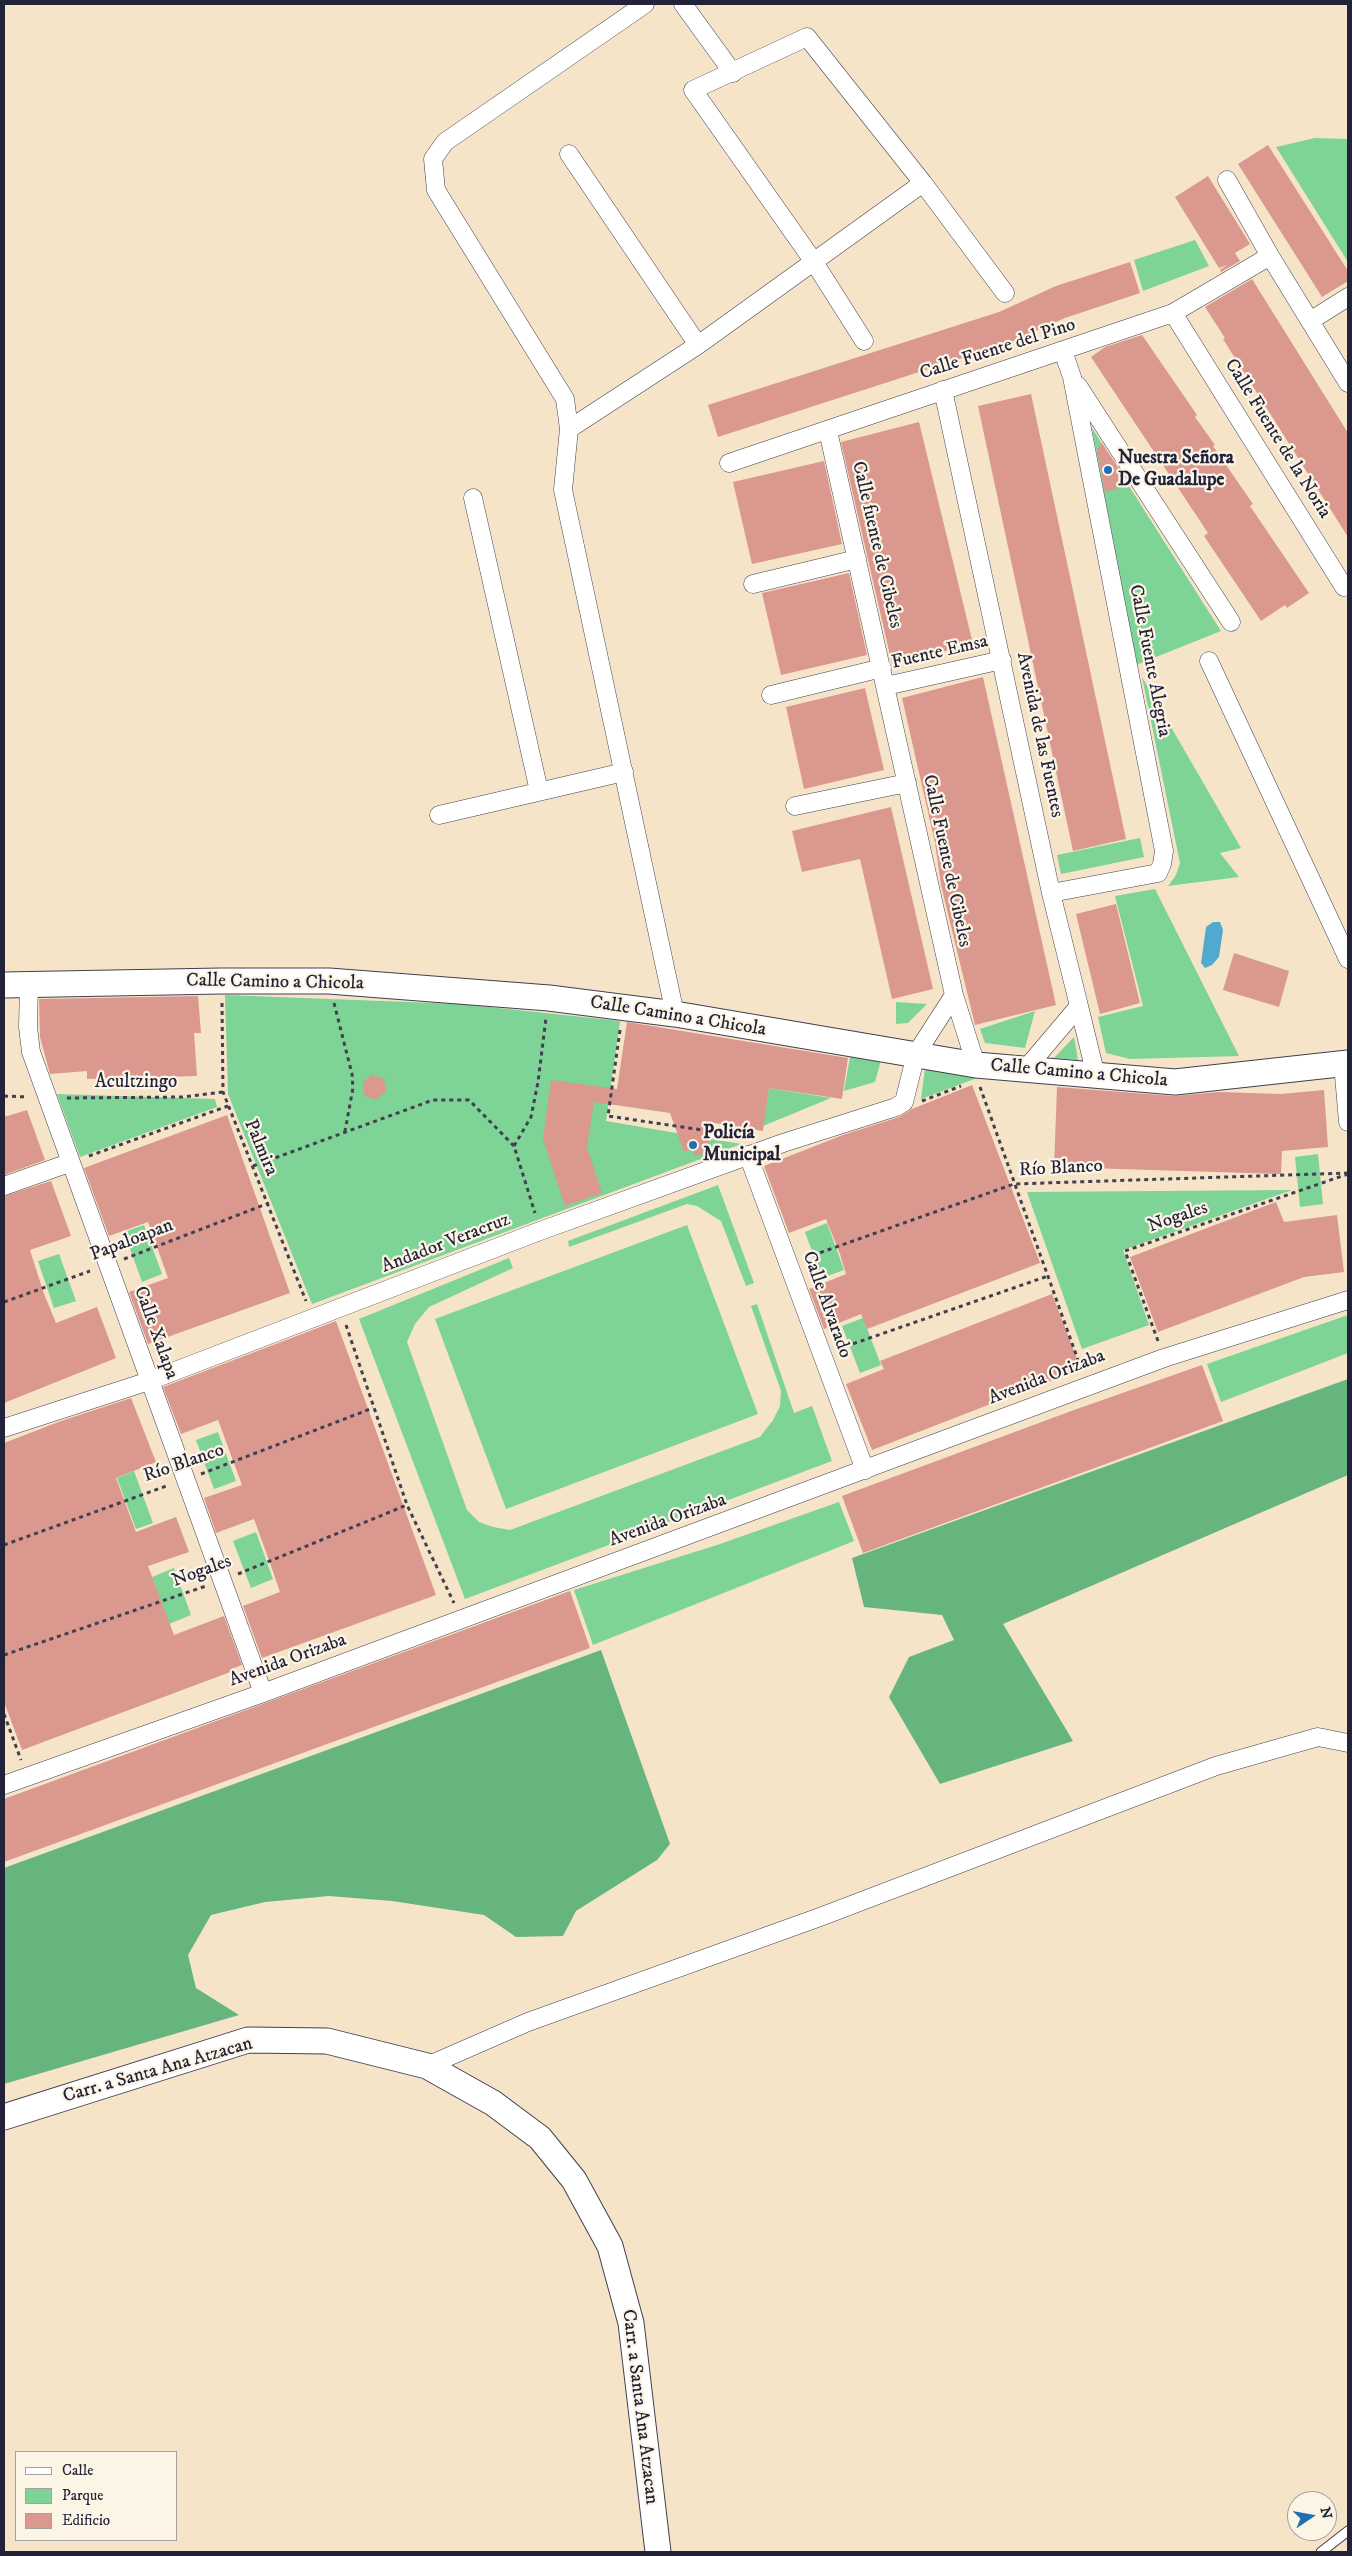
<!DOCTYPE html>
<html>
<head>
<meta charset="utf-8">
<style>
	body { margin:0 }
	#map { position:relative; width:1352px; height:2556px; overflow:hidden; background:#f6e4c9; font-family:"IM FELL DW Pica",serif }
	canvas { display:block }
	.frame { position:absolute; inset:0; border:5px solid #22223b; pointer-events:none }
	.legend { position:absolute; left:15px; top:2451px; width:162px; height:90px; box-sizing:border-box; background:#fcf5e5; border:1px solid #a5a1a1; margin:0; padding:6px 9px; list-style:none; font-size:15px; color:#22223b }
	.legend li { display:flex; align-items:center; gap:10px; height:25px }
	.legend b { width:25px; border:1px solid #a5a1a1 }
	.north { position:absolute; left:1287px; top:2491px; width:50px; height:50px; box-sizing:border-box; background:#fcf5e5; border:1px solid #a5a1a1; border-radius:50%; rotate:78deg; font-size:14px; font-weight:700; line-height:20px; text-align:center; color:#22223b }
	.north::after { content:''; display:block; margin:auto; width:18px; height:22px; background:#1f6fb2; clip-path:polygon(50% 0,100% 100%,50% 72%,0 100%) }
</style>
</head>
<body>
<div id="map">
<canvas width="1352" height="2556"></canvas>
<div class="frame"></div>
<ul class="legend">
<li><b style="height:6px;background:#fff"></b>Calle</li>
<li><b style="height:14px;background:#7ed396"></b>Parque</li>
<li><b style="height:14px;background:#da988e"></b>Edificio</li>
</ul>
<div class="north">N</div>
</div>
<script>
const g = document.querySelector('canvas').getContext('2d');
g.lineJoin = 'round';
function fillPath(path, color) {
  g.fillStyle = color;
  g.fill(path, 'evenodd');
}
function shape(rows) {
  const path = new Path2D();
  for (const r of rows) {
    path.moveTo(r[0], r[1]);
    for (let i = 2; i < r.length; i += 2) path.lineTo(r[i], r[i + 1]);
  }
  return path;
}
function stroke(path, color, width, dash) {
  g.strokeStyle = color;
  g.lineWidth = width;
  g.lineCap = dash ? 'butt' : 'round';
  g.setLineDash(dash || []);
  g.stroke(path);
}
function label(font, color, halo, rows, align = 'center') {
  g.font = font + ' "IM FELL DW Pica",serif';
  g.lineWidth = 4.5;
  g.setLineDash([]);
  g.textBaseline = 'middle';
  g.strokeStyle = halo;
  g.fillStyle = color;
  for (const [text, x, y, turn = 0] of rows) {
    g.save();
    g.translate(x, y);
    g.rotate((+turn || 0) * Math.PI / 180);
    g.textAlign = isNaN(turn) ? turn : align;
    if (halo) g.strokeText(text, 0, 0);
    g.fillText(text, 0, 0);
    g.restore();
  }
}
fillPath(shape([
	[1315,138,1348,139,1348,262,1276,147],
	[1195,240,1209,266,1143,291,1134,260],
	[1092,428,1221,631,1136,665],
	[1142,677,1241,848,1220,853,1239,877,1168,886,1176,875,1180,863],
	[1140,838,1144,857,1061,874,1057,855],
	[1155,889,1239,1056,1130,1059,1106,1053,1098,1017,1143,1006,1115,896],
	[225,995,461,1004,620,1021,606,1121,741,1144,312,1304,228,1094],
	[896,1002,927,1004,908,1023,896,1024],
	[1035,1011,1025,1048,985,1043,980,1029],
	[1074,1037,1078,1060,1054,1058],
	[850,1057,881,1060,875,1082,844,1091],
	[925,1069,977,1078,921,1099],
	[769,1088,831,1098,763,1126],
	[57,1094,215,1099,217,1107,80,1157],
	[1318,1154,1323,1204,1300,1207,1295,1157],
	[718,1185,754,1283,746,1286,721,1221,697,1206,687,1204,569,1247,568,1241],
	[1292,1190,1123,1250,1149,1325,1082,1349,1027,1192],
	[827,1223,844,1270,822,1278,805,1232],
	[144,1225,162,1274,142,1282,124,1232],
	[687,1225,758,1414,506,1509,435,1319],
	[59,1254,76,1301,54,1308,38,1261],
	[509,1258,513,1268,429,1307,415,1324,407,1342,467,1510,479,1522,493,1527,510,1530,760,1437,773,1420,780,1406,781,1391,751,1306,757,1304,794,1413,812,1406,832,1461,465,1599,359,1319],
	[1348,1315,1348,1353,1221,1402,1207,1364],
	[863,1318,881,1365,860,1373,842,1326],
	[218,1432,236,1481,214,1489,196,1440],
	[134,1471,153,1523,136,1529,117,1478],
	[839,1502,854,1541,593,1645,574,1590,720,1544],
	[256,1532,273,1579,251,1588,233,1541],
	[174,1568,191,1615,169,1624,152,1577]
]), '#7ed396');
fillPath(shape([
	[1348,1379,1348,1475,1003,1624,1073,1741,940,1784,889,1697,909,1657,954,1640,942,1615,864,1607,852,1558],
	[601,1650,670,1844,657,1860,576,1911,563,1936,516,1937,484,1915,392,1901,329,1896,265,1902,211,1915,188,1955,196,1988,239,2015,4,2084,4,1868]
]), '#66b57f');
fillPath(shape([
	[1213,922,1220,922,1223,930,1219,957,1212,965,1205,968,1201,963,1206,927]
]), '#51a9ce');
fillPath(shape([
	[1268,145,1348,271,1348,281,1322,297,1238,164],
	[1208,176,1250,244,1235,253,1240,261,1221,272,1220,270,1227,265,1219,268,1175,197],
	[1130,262,1140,293,1065,318,1009,343,718,437,708,405,999,312,1056,286],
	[1252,279,1348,433,1348,537,1223,339,1225,338,1205,307],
	[1142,335,1197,415,1195,417,1215,445,1213,446,1253,504,1250,506,1309,593,1287,608,1285,605,1261,621,1204,536,1208,533,1091,357,1105,347],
	[1031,394,1126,839,1073,851,978,406],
	[919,422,973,644,892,664,841,442],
	[1102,443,1116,464,1129,485,1105,492,1097,450],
	[824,461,842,544,752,564,733,482],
	[849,573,867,655,781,675,762,593],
	[983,677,1056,1005,975,1025,941,885,935,843,902,698],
	[865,688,884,770,804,789,786,707],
	[891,807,933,989,892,999,860,859,802,872,792,831],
	[1116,904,1140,1003,1100,1014,1076,914],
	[1234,953,1289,971,1279,1007,1223,990],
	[198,996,201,1033,194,1033,197,1076,87,1079,87,1071,50,1074,40,1037,39,999],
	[627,1022,848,1058,842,1099,769,1088,763,1131,702,1121,712,1151,695,1156,693,1149,684,1152,670,1113,594,1102,587,1147,602,1193,565,1206,543,1139,551,1080,617,1089],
	[372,1075,384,1079,386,1092,375,1100,364,1095,363,1082],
	[972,1085,1040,1263,867,1329,861,1314,824,1329,809,1289,846,1274,840,1254,826,1219,789,1233,764,1166,843,1135,899,1117,912,1109],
	[1057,1087,1174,1096,1219,1092,1281,1094,1324,1090,1328,1147,1282,1151,1281,1174,1054,1167],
	[27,1110,45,1160,4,1175,4,1117],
	[227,1115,290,1293,148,1344,129,1292,168,1278,148,1222,109,1236,84,1168],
	[51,1181,71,1236,30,1250,44,1294,56,1323,97,1307,116,1358,4,1403,4,1196],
	[1276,1202,1284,1222,1337,1215,1344,1272,1304,1277,1158,1332,1130,1257],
	[1052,1294,1081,1369,872,1450,846,1384,884,1369,880,1361],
	[336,1321,436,1595,262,1658,243,1606,280,1592,270,1563,254,1519,216,1533,204,1498,242,1485,218,1420,181,1434,163,1387],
	[1202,1365,1223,1421,863,1553,842,1496,1074,1410],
	[131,1398,156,1462,116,1478,136,1532,176,1517,189,1552,148,1566,174,1635,224,1616,242,1665,232,1669,233,1671,22,1750,4,1702,4,1443,61,1421],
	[570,1591,590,1648,4,1862,4,1799]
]), '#da988e');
const lane = shape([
	[1321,2552,1348,2531]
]);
const street = shape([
	[645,4,445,142,433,159,436,190,565,399,569,429,563,490,675,1014],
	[683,4,733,73],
	[569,154,698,345],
	[1227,180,1270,256,1348,383],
	[1173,313,1344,587],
	[1310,321,1348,297],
	[864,341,814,262,693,90,807,37,923,183,1005,293],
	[1078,386,1231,622],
	[943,390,1051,893,1079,1006,1024,1071],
	[569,429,698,345,923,183],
	[729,463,1173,313,1270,256],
	[473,498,539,791],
	[753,584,857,559],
	[1209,661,1348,959],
	[886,686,1002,660],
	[771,695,882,668],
	[795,806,907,783],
	[439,815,624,772],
	[1051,893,1158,873,1162,864,1164,851,1072,377,1063,351],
	[29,983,28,1027,31,1052,263,1693],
	[954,995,976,1065],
	[1079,1006,1096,1076],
	[1343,1064,1348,1122],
	[748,1155,865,1470],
	[4,1186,69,1163],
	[4,1428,149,1381,540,1231,783,1143,896,1107,904,1102,916,1054,954,995,828,431],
	[4,1785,263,1693,1164,1358,1348,1300],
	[427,2066,528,2022,820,1917,1216,1766,1318,1737,1348,1743]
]);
const secondary = shape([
	[4,985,221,981,329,981,549,998,675,1014,976,1065,1175,1082,1348,1063],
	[4,2117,248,2040,327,2041,427,2066,493,2103,540,2138,574,2180,610,2246,631,2323,658,2552]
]);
stroke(lane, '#423f50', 11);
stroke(street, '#423f50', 19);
stroke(secondary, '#423f50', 27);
stroke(shape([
	[222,1003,223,1092,306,1301],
	[334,1003,352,1074,353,1088,345,1131],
	[620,1030,608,1116,743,1136],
	[980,1087,1082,1371],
	[4,1096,28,1097],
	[67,1098,182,1097,223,1092],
	[922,1101,961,1086],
	[514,1146,531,1117,538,1082,546,1018],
	[89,1156,228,1106],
	[253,1166,433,1100,469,1100,514,1146,535,1213],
	[805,1258,1014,1184,1348,1173],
	[124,1259,269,1203],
	[4,1302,90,1271],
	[346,1325,407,1505,454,1603],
	[1158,1341,1125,1251,1348,1174],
	[838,1349,1048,1276],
	[201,1474,373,1408],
	[4,1545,169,1485],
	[238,1574,407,1505],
	[4,1655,206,1586],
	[4,1714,21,1760]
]), '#423f50', 3, [4, 4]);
stroke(lane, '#fff', 9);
stroke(street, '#fff', 18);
stroke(secondary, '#fff', 25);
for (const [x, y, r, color] of [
	[1108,470,5,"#1f6fb2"],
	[693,1145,5,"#1f6fb2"]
]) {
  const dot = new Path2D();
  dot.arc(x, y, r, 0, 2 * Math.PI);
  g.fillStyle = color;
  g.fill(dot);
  stroke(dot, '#fcf5e5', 2);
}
label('19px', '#22223b', '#fcf5e5', [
	["Calle Fuente del Pino",998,350,-18],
	["Calle Fuente de la Noria",1277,439,58],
	["Calle fuente de Cibeles",876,545,77],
	["Fuente Emsa",940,653,-13],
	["Calle Fuente Alegria",1149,661,79],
	["Avenida de las Fuentes",1039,735,78],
	["Calle Fuente de Cibeles",946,861,78],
	["Calle Camino a Chicola",275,983,1],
	["Calle Camino a Chicola",678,1017,9],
	["Calle Camino a Chicola",1079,1074,5],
	["Acultzingo",136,1083],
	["Palmira",260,1148,67],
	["Río Blanco",1061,1169,-3],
	["Nogales",1178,1218,-19],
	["Papaloapan",132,1241,-21],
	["Andador Veracruz",446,1244,-21],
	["Calle Alvarado",826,1305,70],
	["Calle Xalapa",155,1333,70],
	["Avenida Orizaba",1047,1378,-21],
	["Río Blanco",184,1464,-19],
	["Avenida Orizaba",668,1521,-20],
	["Nogales",202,1572,-20],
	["Avenida Orizaba",288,1661,-20],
	["Carr. a Santa Ana Atzacan",158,2071,-16],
	["Carr. a Santa Ana Atzacan",639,2407,83]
]);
label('bold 19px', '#22223b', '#fcf5e5', [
	["Nuestra Señora",1118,459],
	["De Guadalupe",1118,481],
	["Policía",703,1134],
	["Municipal",703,1156]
], 'left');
</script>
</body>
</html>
